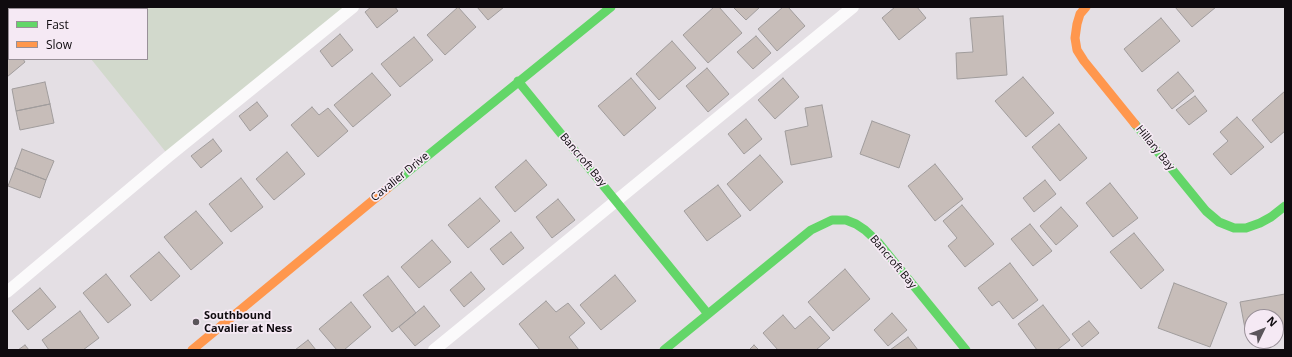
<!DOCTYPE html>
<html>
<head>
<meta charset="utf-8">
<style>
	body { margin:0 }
	#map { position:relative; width:1292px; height:357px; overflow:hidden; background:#e4dfe4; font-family:"Open Sans",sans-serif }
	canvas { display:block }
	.frame { position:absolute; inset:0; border:8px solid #0f0b0f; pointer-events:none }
	.legend { position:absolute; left:8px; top:8px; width:140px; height:52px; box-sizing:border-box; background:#f5e9f4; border:1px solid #999098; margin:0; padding:5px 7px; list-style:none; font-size:12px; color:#0f0b0f }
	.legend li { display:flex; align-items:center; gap:8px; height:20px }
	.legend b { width:20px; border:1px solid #999098 }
	.north { position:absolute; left:1244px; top:309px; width:40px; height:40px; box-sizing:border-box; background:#f5e9f4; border:1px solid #999098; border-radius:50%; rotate:47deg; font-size:11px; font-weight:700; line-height:16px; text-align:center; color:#0f0b0f }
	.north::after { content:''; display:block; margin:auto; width:14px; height:18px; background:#5a555a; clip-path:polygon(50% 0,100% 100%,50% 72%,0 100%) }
</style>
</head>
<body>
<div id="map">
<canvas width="1292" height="357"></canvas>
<div class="frame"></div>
<ul class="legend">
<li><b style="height:5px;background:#63d668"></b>Fast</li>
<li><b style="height:5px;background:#ff974d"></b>Slow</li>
</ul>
<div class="north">N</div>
</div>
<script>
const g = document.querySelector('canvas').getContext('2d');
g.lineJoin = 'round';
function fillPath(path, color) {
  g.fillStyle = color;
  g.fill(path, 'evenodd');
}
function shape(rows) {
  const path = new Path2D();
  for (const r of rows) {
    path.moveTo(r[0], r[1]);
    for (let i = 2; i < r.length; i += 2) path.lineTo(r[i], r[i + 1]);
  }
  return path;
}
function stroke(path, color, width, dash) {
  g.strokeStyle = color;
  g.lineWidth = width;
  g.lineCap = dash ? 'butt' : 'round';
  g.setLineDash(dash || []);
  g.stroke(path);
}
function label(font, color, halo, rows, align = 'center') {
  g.font = font + ' "Open Sans",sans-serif';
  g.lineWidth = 3.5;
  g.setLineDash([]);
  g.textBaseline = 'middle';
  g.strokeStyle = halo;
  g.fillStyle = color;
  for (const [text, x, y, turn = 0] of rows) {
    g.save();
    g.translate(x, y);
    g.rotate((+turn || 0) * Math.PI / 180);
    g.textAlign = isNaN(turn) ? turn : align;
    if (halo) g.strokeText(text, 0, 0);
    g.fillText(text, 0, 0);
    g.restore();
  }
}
fillPath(shape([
	[49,7,354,7,169,156,91,59,147,59,147,9,51,9]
]), '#d2d9cc');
const building = shape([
	[10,7,32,7,33,9,9,9,9,17,7,14,7,9,10,7],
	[371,7,395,7,398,11,377,28,365,12,371,7],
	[458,7,476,27,445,55,427,35,458,7],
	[477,7,504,7,488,20,477,7],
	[714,7,719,7,742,33,708,63,683,35,714,7],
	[733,7,760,7,746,20,733,7],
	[783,7,788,7,805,26,777,51,758,29,783,7],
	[895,7,917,7,926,18,899,40,882,18,895,7],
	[1175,7,1216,7,1192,27,1175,7],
	[1003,16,1007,75,957,79,956,53,973,52,970,18,1003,16],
	[1161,18,1180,41,1142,72,1124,49,1161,18],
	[340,34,353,50,332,67,320,51,340,34],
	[756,36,771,53,753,69,737,52,756,36],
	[414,37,433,60,400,87,381,64,414,37],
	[7,40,9,42,9,59,23,59,25,62,7,77,7,40],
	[672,41,696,68,659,100,636,74,672,41],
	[707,68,729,94,708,112,686,86,707,68],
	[1178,72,1194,91,1172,109,1157,90,1178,72],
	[372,73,391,95,353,127,334,105,372,73],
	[1023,77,1054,113,1026,137,995,101,1023,77],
	[631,78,656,108,624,136,598,106,631,78],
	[783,78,799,97,775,119,758,100,783,78],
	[45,82,50,104,16,111,12,89,45,82],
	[1285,91,1285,131,1271,143,1252,120,1285,91],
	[1195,96,1207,111,1189,125,1176,110,1195,96],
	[257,102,268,116,250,131,239,116,257,102],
	[50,104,54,123,20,130,16,111,50,104],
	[822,105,832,157,791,165,785,131,808,126,805,108,822,105],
	[312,107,319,115,328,108,348,131,318,157,291,125,312,107],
	[1237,117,1264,147,1231,175,1213,154,1228,141,1220,132,1237,117],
	[746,119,762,139,744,154,728,134,746,119],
	[872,121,910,135,899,168,860,154,872,121],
	[1059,124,1087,158,1060,181,1032,147,1059,124],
	[213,139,222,151,201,168,191,156,213,139],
	[22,149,54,161,46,180,15,168,22,149],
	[287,152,305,174,274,200,256,179,287,152],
	[760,155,783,182,750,211,727,184,760,155],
	[526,160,547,185,515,212,495,187,526,160],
	[935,164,963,199,935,221,908,186,935,164],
	[15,168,46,180,40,198,8,186,15,168],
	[241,178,263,207,231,232,209,204,241,178],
	[1045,180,1056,194,1034,212,1023,198,1045,180],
	[1110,183,1138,218,1113,237,1086,203,1110,183],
	[718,185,741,216,707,241,684,211,718,185],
	[480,198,500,221,468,248,448,225,480,198],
	[558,199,575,220,552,238,536,217,558,199],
	[962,205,994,244,965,267,948,246,957,238,943,221,962,205],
	[1061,207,1078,226,1056,245,1040,226,1061,207],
	[196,211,223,243,191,270,164,237,196,211],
	[1030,224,1052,251,1033,266,1011,239,1030,224],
	[511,232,524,248,503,265,490,249,511,232],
	[1134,233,1164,270,1141,289,1110,252,1134,233],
	[432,240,451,262,419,288,401,267,432,240],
	[159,252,180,276,151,301,130,276,159,252],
	[1010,263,1038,300,1013,319,999,301,992,306,978,288,1010,263],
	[845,269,870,299,833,331,808,302,845,269],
	[471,272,485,289,464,307,450,290,471,272],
	[106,274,131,305,108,323,83,293,106,274],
	[615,275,636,301,601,330,580,305,615,275],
	[388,276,416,313,392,332,363,295,388,276],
	[1174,283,1227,303,1210,347,1158,328,1174,283],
	[40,288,56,307,28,330,12,311,40,288],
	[1285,294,1285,327,1276,329,1276,317,1252,317,1252,333,1246,334,1240,302,1285,294],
	[546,301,556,312,568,303,585,323,569,337,579,350,540,350,519,324,546,301],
	[351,302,371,327,344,350,337,350,319,329,351,302],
	[1043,305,1070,340,1057,350,1037,350,1018,324,1043,305],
	[424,306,440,326,415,346,399,327,424,306],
	[80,311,99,338,83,350,49,350,42,340,80,311],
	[892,313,907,330,888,346,874,330,892,313],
	[783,315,795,329,810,316,830,338,816,350,778,350,763,333,783,315],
	[1089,321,1099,333,1082,347,1072,334,1089,321],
	[908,337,918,350,890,350,908,337],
	[308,340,316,350,295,350,308,340],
	[25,345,29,350,18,350,25,345],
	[754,345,759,350,749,350,754,345]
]);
fillPath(building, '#c7bdb9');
stroke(building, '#a09c9c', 1);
stroke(shape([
	[7,292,169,156,353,7],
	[434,350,853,7]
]), '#fbfafb', 12);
stroke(shape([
	[518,81,708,314],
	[1135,124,1206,211,1219,222,1234,228,1246,228,1260,223,1271,217,1285,206],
	[389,187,611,7],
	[664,350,811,230,832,220,846,220,856,224,865,230,878,242,966,350]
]), '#63d668', 9);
stroke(shape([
	[1086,7,1080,14,1077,24,1075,38,1077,50,1084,61,1135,124],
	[192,350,389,187]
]), '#ff974d', 9);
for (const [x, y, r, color] of [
	[196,322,4,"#5a555a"]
]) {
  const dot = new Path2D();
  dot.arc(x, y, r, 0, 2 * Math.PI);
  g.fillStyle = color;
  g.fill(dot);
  stroke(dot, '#f5e9f4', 1.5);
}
label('11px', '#0f0b0f', '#f5e9f4', [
	["Hillary Bay",1155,148,51],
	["Bancroft Bay",583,160,50],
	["Cavalier Drive",400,177,-39],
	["Bancroft Bay",893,262,50]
]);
label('bold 11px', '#0f0b0f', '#f5e9f4', [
	["Southbound",204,316],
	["Cavalier at Ness",204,329]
], 'left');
</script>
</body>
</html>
